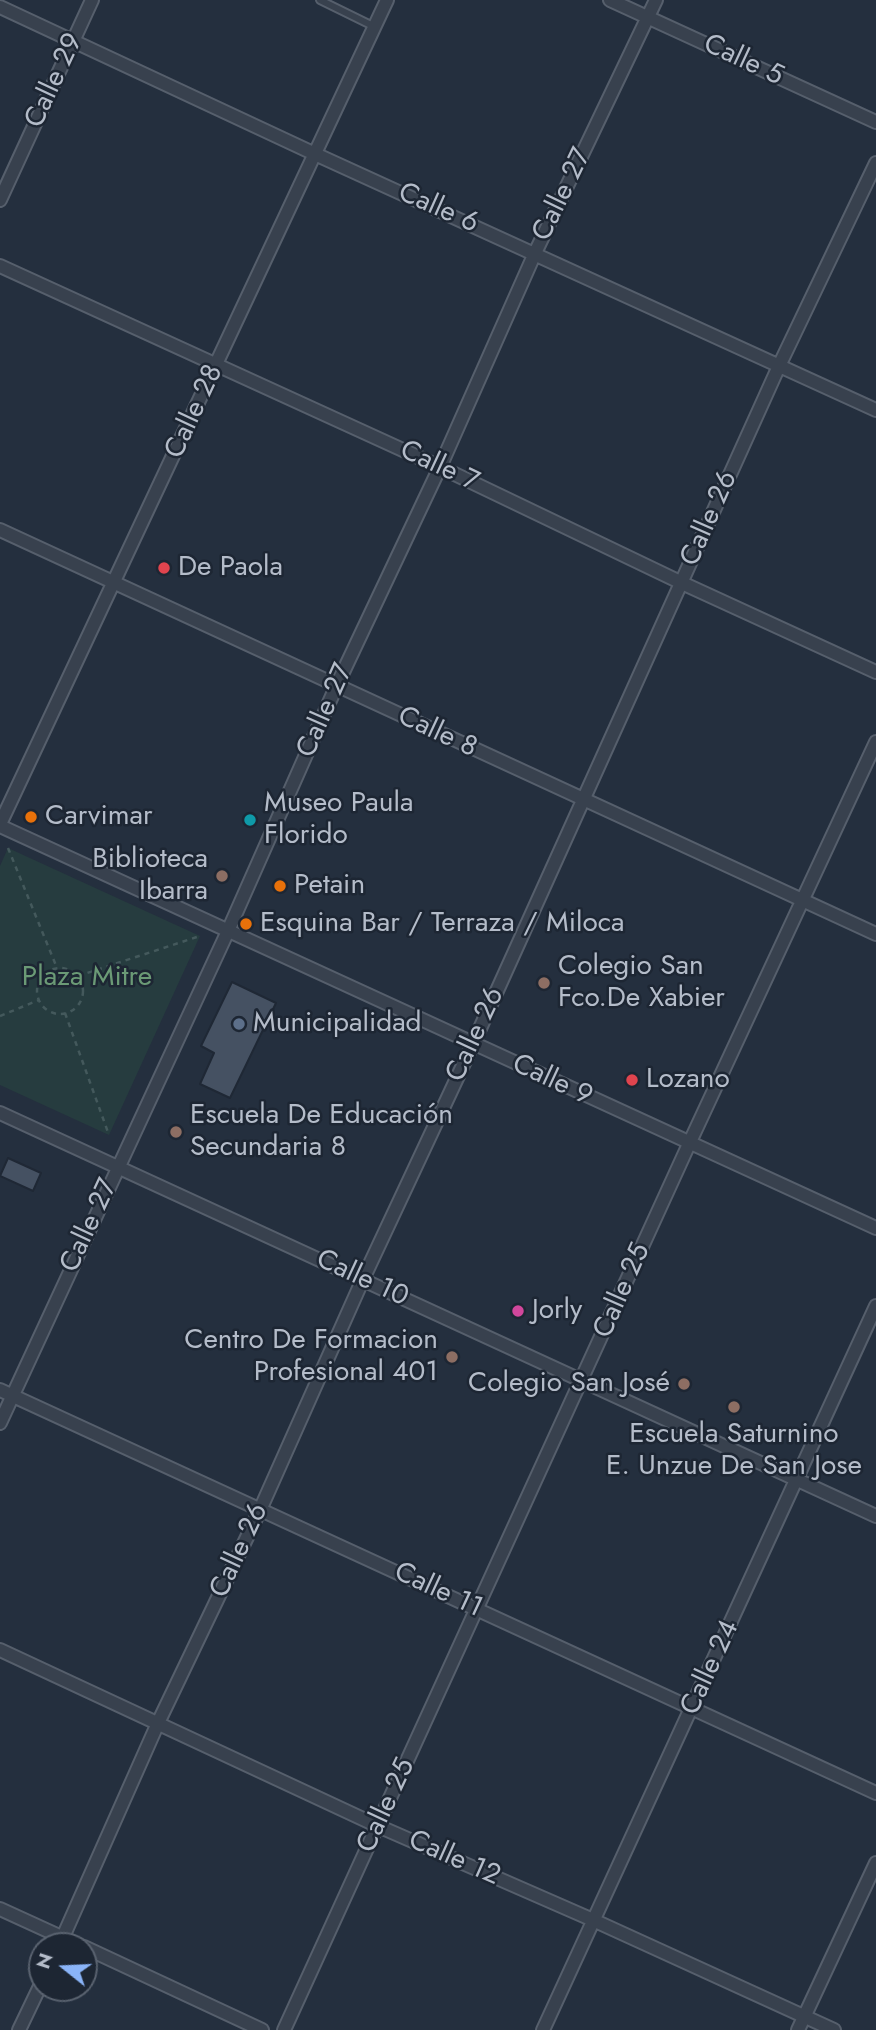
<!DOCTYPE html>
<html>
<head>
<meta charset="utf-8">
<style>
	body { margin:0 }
	#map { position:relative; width:876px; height:2030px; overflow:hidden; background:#242f3e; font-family:Jost,sans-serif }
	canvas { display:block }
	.north { position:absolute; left:28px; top:1932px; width:70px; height:70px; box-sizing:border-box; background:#1d2633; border:2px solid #59626f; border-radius:50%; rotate:288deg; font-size:19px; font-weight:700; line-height:28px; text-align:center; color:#b4bcc9 }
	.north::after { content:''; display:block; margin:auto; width:24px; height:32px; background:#8ab4f8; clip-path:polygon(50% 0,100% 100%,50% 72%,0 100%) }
</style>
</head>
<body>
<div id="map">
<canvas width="876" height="2030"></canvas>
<div class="north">N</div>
</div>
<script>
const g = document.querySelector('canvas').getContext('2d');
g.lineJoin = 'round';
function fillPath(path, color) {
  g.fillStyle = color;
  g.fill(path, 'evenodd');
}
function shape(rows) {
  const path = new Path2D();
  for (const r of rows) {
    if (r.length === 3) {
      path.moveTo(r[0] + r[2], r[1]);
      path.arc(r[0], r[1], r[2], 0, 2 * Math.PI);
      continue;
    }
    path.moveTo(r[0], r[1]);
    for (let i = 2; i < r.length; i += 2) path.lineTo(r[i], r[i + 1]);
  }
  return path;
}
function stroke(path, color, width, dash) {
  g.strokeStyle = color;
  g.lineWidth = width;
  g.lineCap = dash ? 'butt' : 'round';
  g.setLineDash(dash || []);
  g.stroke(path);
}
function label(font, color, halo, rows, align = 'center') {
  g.font = font + ' Jost,sans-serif';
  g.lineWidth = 5;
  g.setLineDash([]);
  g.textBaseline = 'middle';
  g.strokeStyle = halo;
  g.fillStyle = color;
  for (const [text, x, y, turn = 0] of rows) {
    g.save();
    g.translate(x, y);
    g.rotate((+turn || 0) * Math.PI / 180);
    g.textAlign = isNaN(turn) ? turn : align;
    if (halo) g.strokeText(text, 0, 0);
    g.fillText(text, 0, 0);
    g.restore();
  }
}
fillPath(shape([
	[8,848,200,936,109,1135,0,1085,0,866]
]), '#263c3f');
const building = shape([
	[232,982,276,1003,230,1098,200,1084,214,1053,201,1046,232,982],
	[8,1158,41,1173,33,1191,0,1176,8,1158]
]);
fillPath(building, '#455162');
stroke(building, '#1f2835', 2);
const service = shape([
	[320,0,375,27]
]);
const minor = shape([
	[610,0,876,122],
	[0,7,315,154,876,410],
	[0,200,92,0],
	[0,266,440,467,682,583,876,672],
	[0,530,876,934],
	[0,824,387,0],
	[0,826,876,1228],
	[0,1113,876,1516],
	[0,1390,876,1793],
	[0,1423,228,931,336,687,440,467,535,253,656,0],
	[0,1650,378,1826,593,1920,834,2030],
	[0,1909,81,1946],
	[59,1946,158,1723,260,1510,363,1279,473,1044,779,366,876,163],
	[84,1947,262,2030],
	[19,2030,42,1982],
	[284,2030,689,1144,876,742],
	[543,2030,876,1306],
	[798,2030,876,1863]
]);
stroke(service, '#565f6c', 10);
stroke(minor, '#565f6c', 16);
stroke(shape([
	[8,848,57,968],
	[60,991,23],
	[78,976,200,936],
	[65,1013,109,1135],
	[0,1016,39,1000]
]), '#44595c', 2.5, [5, 5]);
stroke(service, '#38414e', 6);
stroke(minor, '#38414e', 12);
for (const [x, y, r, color] of [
	[164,568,7,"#e0444e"],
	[31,817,7,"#e8710a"],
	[250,820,7,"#0f9aa8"],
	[222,876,7,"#8d6e63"],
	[280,886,7,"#e8710a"],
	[246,924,7,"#e8710a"],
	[544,983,7,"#8d6e63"],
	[239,1024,7,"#5c6f8a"],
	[632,1080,7,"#e0444e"],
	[176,1132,7,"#8d6e63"],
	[518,1311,7,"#d1479c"],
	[452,1357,7,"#8d6e63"],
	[684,1384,7,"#8d6e63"],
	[734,1407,7,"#8d6e63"]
]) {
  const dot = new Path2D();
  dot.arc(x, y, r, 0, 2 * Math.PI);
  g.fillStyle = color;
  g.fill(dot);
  stroke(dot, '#1d2633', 2.5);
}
label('28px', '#b4bcc9', '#1d2633', [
	["Calle 5",743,61,25],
	["Calle 29",55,81,-65],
	["Calle 27",563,195,-64],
	["Calle 6",438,209,24],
	["Calle 28",195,412,-65],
	["Calle 7",439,467,25],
	["Calle 26",710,519,-66],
	["Calle 27",326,711,-66],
	["Calle 8",437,733,25],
	["Calle 26",476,1035,-65],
	["Calle 9",552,1081,25],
	["Calle 27",90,1226,-65],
	["Calle 10",362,1279,25],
	["Calle 25",623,1291,-66],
	["Calle 26",240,1551,-65],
	["Calle 11",438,1591,25],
	["Calle 24",711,1668,-65],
	["Calle 25",387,1806,-65],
	["Calle 12",454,1859,24]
]);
label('28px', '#b4bcc9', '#1d2633', [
	["De Paola",178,568],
	["Museo Paula",264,804],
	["Florido",264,836],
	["Carvimar",45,817],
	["Biblioteca",208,860,"right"],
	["Ibarra",208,892,"right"],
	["Petain",294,886],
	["Esquina Bar / Terraza / Miloca",260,924],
	["Colegio San",558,967],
	["Fco.De Xabier",558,999],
	["Municipalidad",253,1024],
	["Lozano",646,1080],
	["Escuela De Educación",190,1116],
	["Secundaria 8",190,1148],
	["Jorly",532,1311],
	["Centro De Formacion",438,1341,"right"],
	["Profesional 401",438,1373,"right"],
	["Colegio San José",670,1384,"right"],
	["Escuela Saturnino",734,1435,"center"],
	["E. Unzue De San Jose",734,1467,"center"]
], 'left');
label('28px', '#6b9a76', '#1d2633', [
	["Plaza Mitre",87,978]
]);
</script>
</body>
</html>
